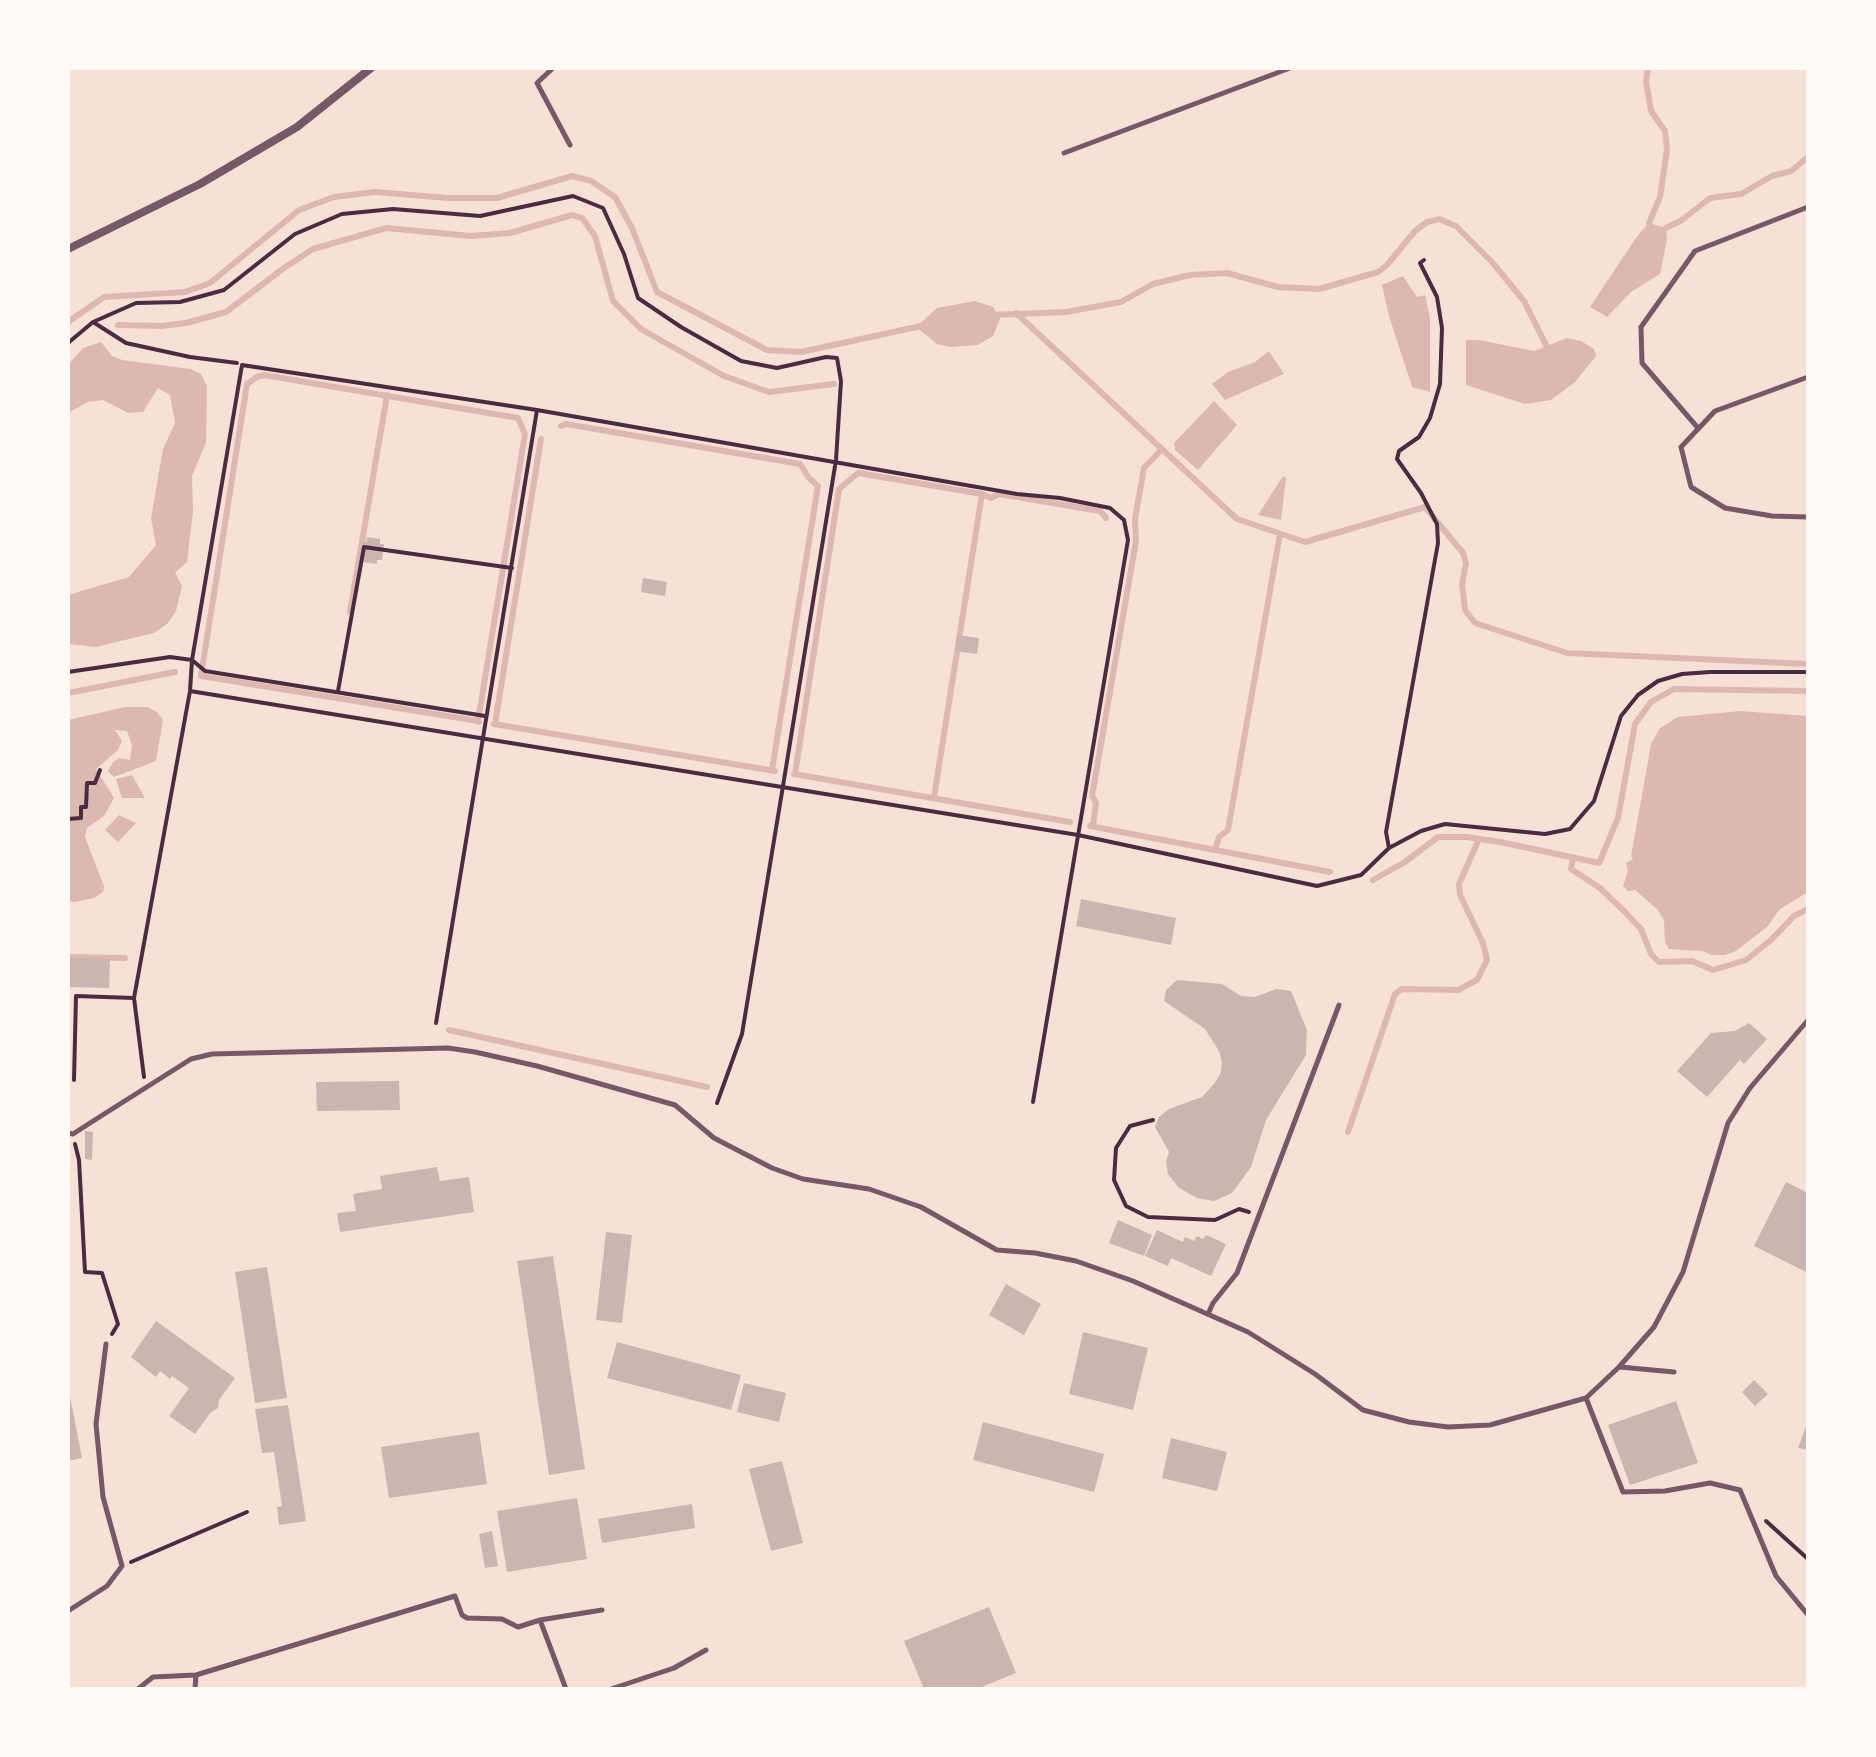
<!DOCTYPE html>
<html>
<head>
<meta charset="utf-8">
<style>
	body { margin:0 }
	#map { position:relative; width:1876px; height:1757px; overflow:hidden; background:#f7e1d7; font-family:"Source Sans 3",sans-serif }
	canvas { display:block }
	.frame { position:absolute; inset:0; border:70px solid #fffaf5; pointer-events:none }
</style>
</head>
<body>
<div id="map">
<canvas width="1876" height="1757"></canvas>
<div class="frame"></div>
</div>
<script>
const g = document.querySelector('canvas').getContext('2d');
g.lineJoin = 'round';
function fillPath(path, color) {
  g.fillStyle = color;
  g.fill(path, 'evenodd');
}
function shape(rows) {
  const path = new Path2D();
  for (const r of rows) {
    path.moveTo(r[0], r[1]);
    for (let i = 2; i < r.length; i += 2) path.lineTo(r[i], r[i + 1]);
  }
  return path;
}
function stroke(path, color, width, dash) {
  g.strokeStyle = color;
  g.lineWidth = width;
  g.lineCap = dash ? 'butt' : 'round';
  g.setLineDash(dash || []);
  g.stroke(path);
}
fillPath(shape([
	[1649,223,1666,228,1667,239,1660,274,1631,292,1607,317,1590,307,1638,235],
	[1403,276,1417,297,1425,295,1430,318,1430,392,1412,387,1389,316,1382,285],
	[975,301,993,307,1000,319,993,336,978,345,951,347,937,344,916,327,937,308],
	[1567,338,1581,341,1594,349,1596,356,1575,382,1551,400,1525,404,1466,385,1466,340,1479,340,1534,351],
	[101,342,112,356,122,360,191,369,201,374,207,386,206,442,192,476,193,511,187,562,175,573,182,586,176,611,168,623,154,633,96,647,68,644,68,595,129,577,156,545,151,518,163,449,175,423,170,395,158,388,143,412,128,413,103,400,88,402,68,413,68,365,83,348],
	[1269,351,1284,374,1225,400,1212,384,1228,372,1255,362],
	[1214,401,1237,425,1198,470,1175,450,1174,443],
	[1283,476,1286,478,1281,520,1258,515],
	[125,707,147,707,157,712,163,720,156,761,114,777,108,771,113,762,119,758,130,760,132,745,127,731,115,730,122,741,118,750,96,769,114,798,104,816,87,828,85,837,104,886,103,892,94,898,75,902,68,901,68,720],
	[1740,711,1808,716,1808,892,1780,909,1767,927,1736,951,1725,955,1712,955,1702,951,1669,949,1665,942,1664,920,1657,909,1635,890,1628,891,1623,886,1628,871,1626,863,1633,859,1631,856,1651,744,1660,728,1678,717],
	[132,775,145,798,122,798,116,779],
	[119,815,136,823,118,842,105,830]
]), '#dcb8b0');
stroke(shape([
	[1648,68,1646,81,1651,111,1665,131,1667,150,1660,197,1649,223],
	[1666,228,1682,220,1710,198,1741,194,1772,176,1791,171,1808,157],
	[1016,313,1237,519,1305,542,1425,507,1463,553,1466,563,1462,584,1465,610,1475,623,1567,653,1808,664],
	[991,315,1066,312,1121,302,1153,284,1190,275,1227,273,1278,287,1319,289,1378,272,1387,265,1415,231,1427,222,1439,219,1456,226,1492,262,1524,301,1547,347],
	[68,322,104,297,185,292,210,283,299,210,334,197,375,192,448,198,497,198,572,176,591,181,615,197,632,228,657,292,767,350,801,352,921,326],
	[118,325,162,326,186,323,226,312,284,268,313,249,386,228,471,236,510,233,572,215,582,218,595,236,613,301,641,329,724,376,769,392,834,384],
	[561,426,566,424,800,464,809,478,818,486,772,770],
	[982,494,991,498,999,494,1100,511,1106,518],
	[350,612,387,395],
	[68,693,175,672],
	[478,721,525,434,518,418,264,375,257,377,247,384,201,676,478,721,479,722],
	[494,724,775,771],
	[495,724,541,439],
	[794,774,1070,822],
	[795,774,839,489,858,473,982,494,934,797],
	[1090,826,1330,872],
	[1093,826,1096,803,1092,796,1136,541,1135,519,1144,468,1161,450],
	[1215,850,1219,837,1228,830,1280,534],
	[1573,858,1571,869,1600,888,1625,912,1641,929,1651,954,1659,962,1692,961,1713,970,1746,960,1771,940,1794,916,1808,909],
	[1373,880,1405,862,1438,837,1467,837,1500,842,1599,863,1618,818,1635,724,1651,702,1674,689,1808,691],
	[68,957,125,958],
	[449,1030,707,1087],
	[1348,1132,1395,994,1402,989,1458,990,1477,980,1487,960,1483,943,1460,895,1459,884,1479,839]
]), '#dcb8b0', 6);
fillPath(shape([
	[367,537,380,539,380,544,384,544,382,560,377,560,377,564,363,562,364,558,360,557,362,541,366,542],
	[643,578,667,582,665,596,641,592],
	[957,635,979,638,977,654,955,651],
	[1081,899,1176,918,1171,945,1076,926],
	[68,958,110,959,109,988,68,987],
	[1177,980,1222,984,1241,996,1255,997,1276,989,1291,991,1307,1030,1306,1055,1266,1120,1251,1167,1232,1193,1214,1201,1197,1198,1179,1188,1168,1174,1166,1161,1169,1152,1155,1127,1159,1117,1169,1109,1202,1097,1214,1084,1221,1072,1222,1062,1219,1051,1205,1029,1164,1001,1166,990],
	[1749,1023,1767,1039,1744,1064,1740,1060,1707,1097,1677,1071,1711,1033,1735,1031],
	[399,1081,400,1110,317,1111,316,1082],
	[85,1131,93,1132,92,1160,85,1159],
	[437,1167,440,1181,469,1177,474,1212,340,1232,337,1213,356,1211,353,1194,382,1189,380,1176],
	[1786,1182,1808,1193,1808,1273,1754,1246],
	[1118,1220,1152,1235,1144,1256,1109,1243],
	[1157,1230,1183,1242,1185,1237,1194,1241,1197,1236,1203,1239,1206,1235,1226,1244,1211,1276,1171,1258,1168,1266,1145,1256],
	[606,1232,632,1235,622,1323,596,1320],
	[553,1256,585,1469,549,1475,517,1261],
	[267,1267,287,1398,255,1403,235,1272],
	[1006,1284,1041,1304,1024,1335,989,1315],
	[156,1321,235,1378,219,1400,218,1408,211,1412,195,1434,169,1416,189,1388,172,1376,170,1379,160,1371,156,1377,131,1357],
	[1083,1332,1148,1348,1133,1410,1069,1394],
	[617,1342,741,1375,731,1410,607,1378],
	[1754,1380,1768,1394,1755,1406,1742,1392],
	[744,1383,786,1393,779,1422,737,1412],
	[69,1391,82,1458,68,1461,68,1392],
	[1676,1401,1698,1463,1630,1485,1608,1425],
	[288,1405,306,1521,279,1525,277,1507,282,1506,274,1452,262,1453,255,1409],
	[1808,1421,1808,1450,1798,1448],
	[983,1422,1104,1454,1094,1492,973,1460],
	[479,1432,487,1484,389,1498,381,1447],
	[1171,1438,1227,1452,1217,1491,1162,1478],
	[782,1461,803,1543,771,1551,749,1469],
	[577,1498,587,1559,507,1572,497,1511],
	[692,1504,695,1528,602,1543,598,1519],
	[492,1531,498,1566,485,1568,479,1534],
	[989,1607,1016,1673,977,1689,924,1689,904,1641]
]), '#ccb4b1');
stroke(shape([
	[93,322,126,343,190,357,237,363],
	[68,343,93,322,136,303,180,302,224,290,295,234,342,214,393,209,480,216,573,196,603,208,624,254,638,298,681,327,741,361,777,368,826,357,837,358,841,381,836,460,783,786,742,1034,717,1103],
	[537,410,1017,494,1060,498,1110,508,1124,520,1128,540,1033,1102],
	[68,672,170,657,192,660,190,691,134,998,144,1077],
	[190,691,1078,835,1317,886,1361,875,1389,848,1421,831,1445,824,1545,834,1570,829,1594,801,1621,716,1638,695,1658,681,1682,674,1710,672,1808,672],
	[338,691,364,547,512,568],
	[68,819,81,818,81,807,86,807,87,783,95,783,100,770],
	[1389,848,1386,832,1438,543,1437,524,1421,493,1397,459,1399,451,1419,437,1430,418,1440,384,1442,328,1437,297,1420,263,1424,260],
	[436,1023,537,410,242,365,192,660,205,671,485,716],
	[74,1080,76,996,134,998],
	[1153,1120,1130,1126,1116,1148,1114,1180,1126,1206,1148,1217,1215,1220,1239,1209,1249,1212],
	[75,1144,79,1160,85,1272,102,1273,118,1324,112,1334],
	[1766,1521,1808,1559],
	[131,1562,247,1512]
]), '#4a2c40', 4);
stroke(shape([
	[553,68,537,83,570,145],
	[1064,153,1290,68],
	[1808,377,1715,411,1681,447,1691,487,1725,508,1772,516,1808,517],
	[1698,428,1642,363,1641,327,1695,251,1808,207],
	[68,1133,73,1134,90,1123,191,1059,212,1054,448,1048,475,1052,537,1066,675,1105,714,1138,772,1168,803,1179,869,1189,921,1207,997,1250,1035,1253,1076,1261,1133,1281,1248,1332,1315,1374,1363,1410,1409,1422,1448,1427,1490,1425,1586,1398,1619,1367,1654,1327,1683,1272,1728,1123,1750,1088,1808,1020],
	[1208,1314,1213,1303,1237,1273,1339,1005],
	[1620,1367,1674,1372],
	[1586,1398,1623,1492,1665,1491,1710,1483,1740,1490,1776,1576,1808,1615],
	[68,1611,107,1586,122,1566,103,1497,96,1424,106,1344],
	[540,1620,566,1689],
	[138,1689,153,1677,196,1675,455,1596,462,1615,467,1618,502,1619,518,1627,540,1620,602,1610],
	[195,1689,196,1675],
	[611,1689,674,1668,706,1650]
]), '#755966', 5);
stroke(shape([
	[68,249,200,184,297,127,371,68]
]), '#755966', 8);
</script>
</body>
</html>
